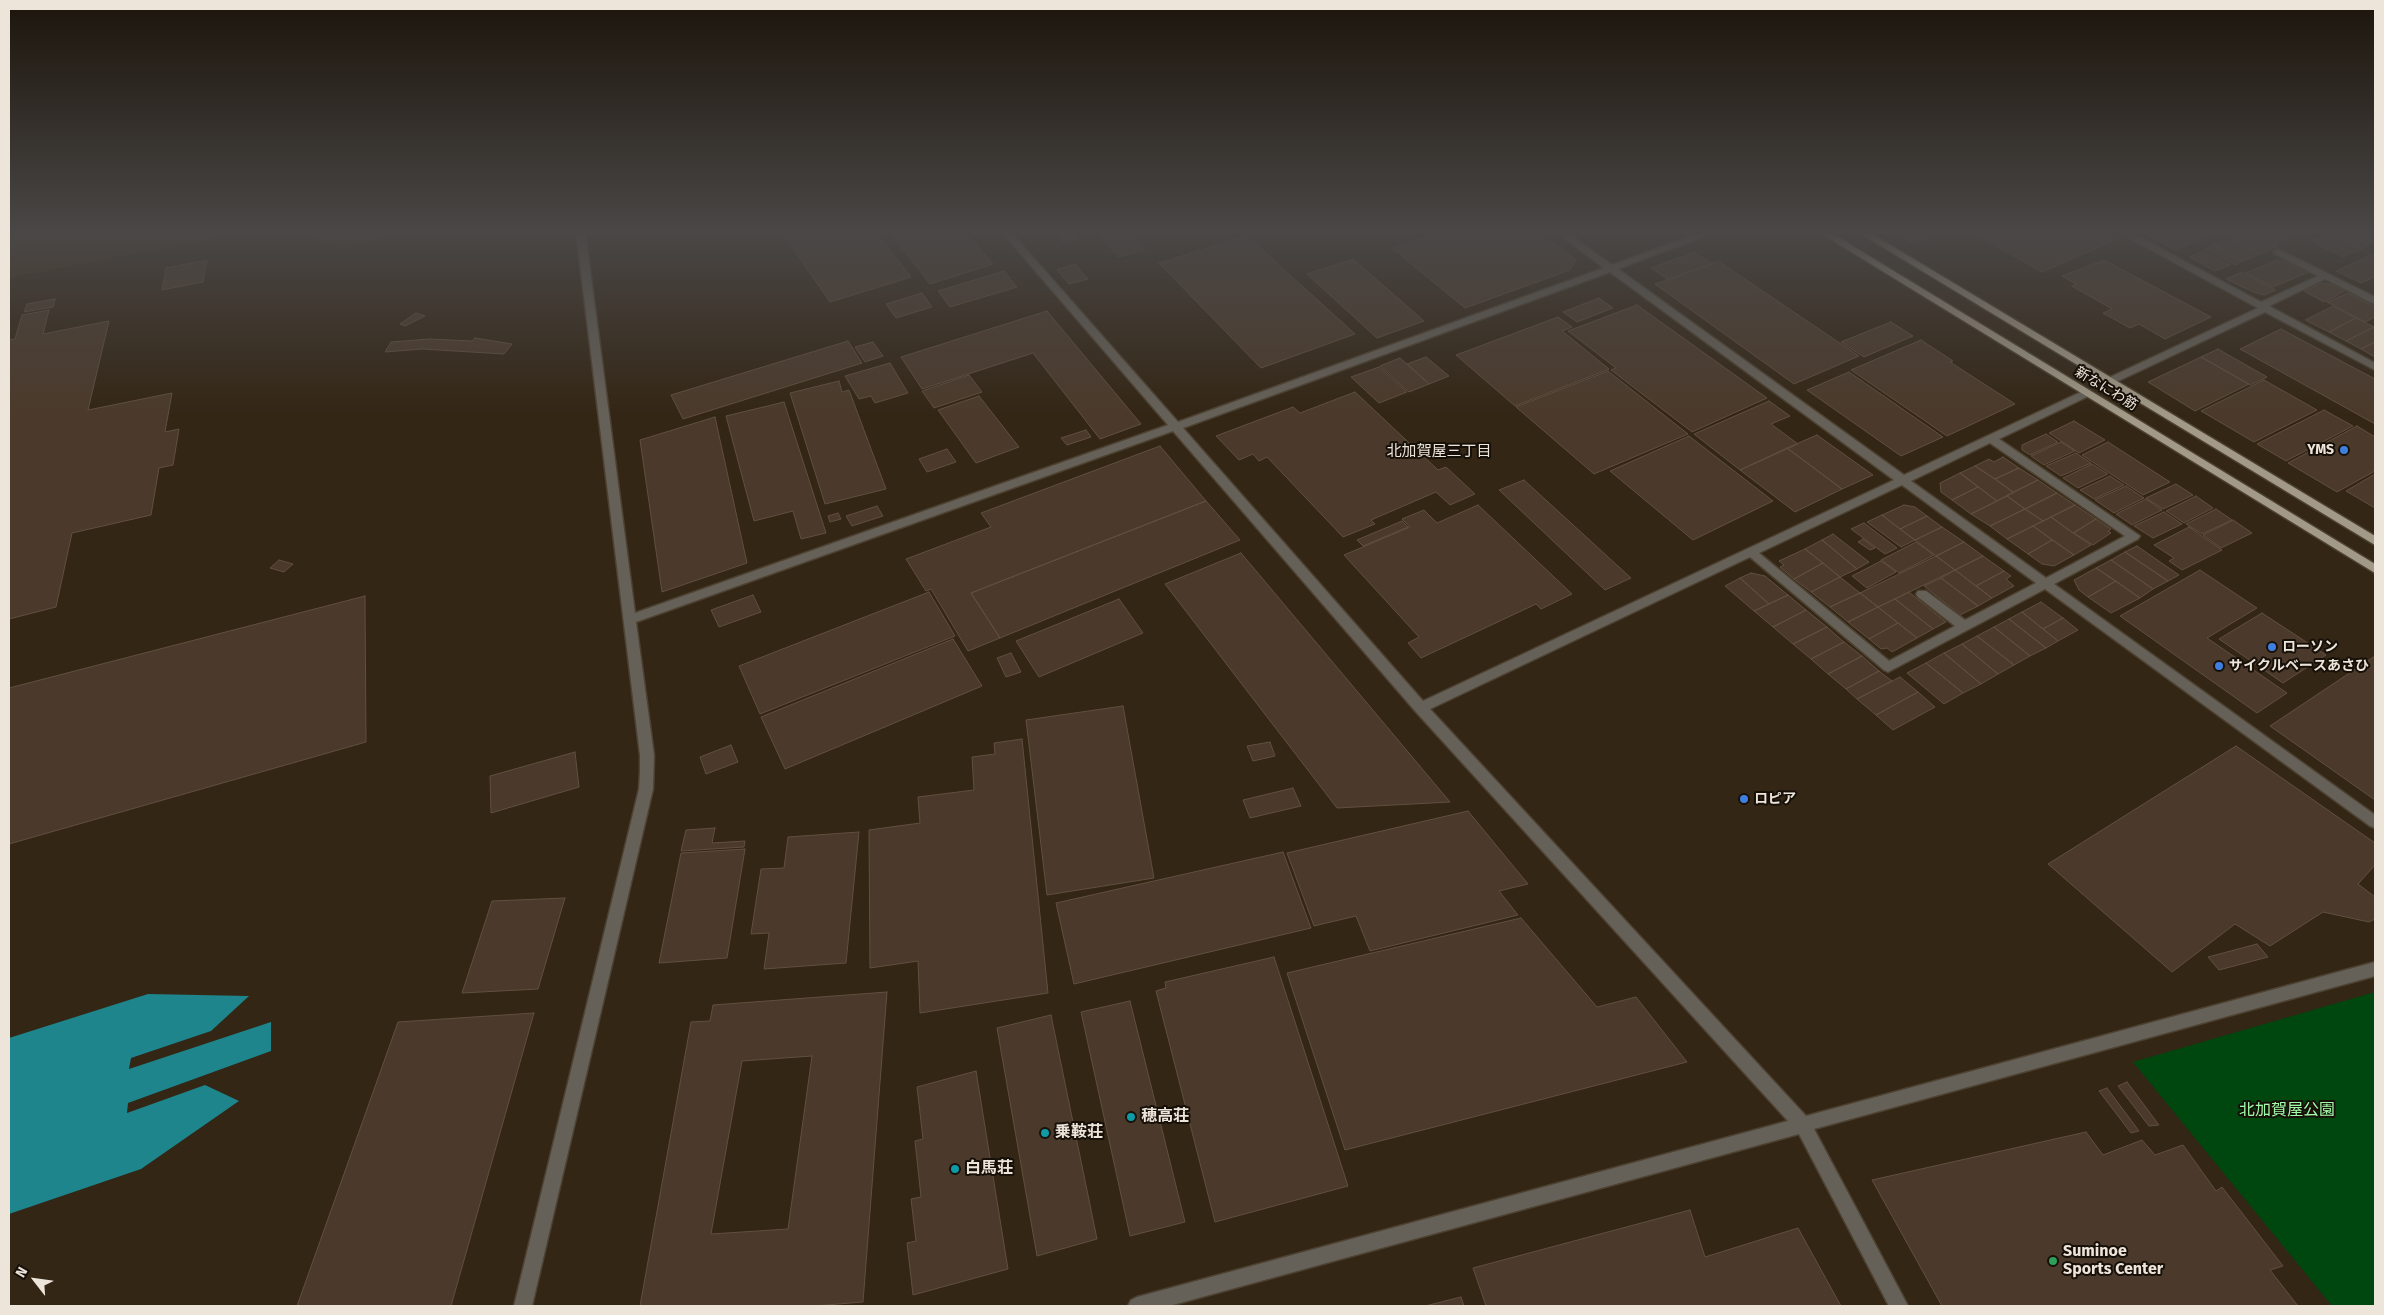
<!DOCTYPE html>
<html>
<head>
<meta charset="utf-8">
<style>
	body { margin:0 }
	#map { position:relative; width:2384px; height:1315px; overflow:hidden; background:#332615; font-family:"Fira Sans",sans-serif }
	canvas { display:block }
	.frame { position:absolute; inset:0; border:10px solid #ede4da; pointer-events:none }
	.north { position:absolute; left:10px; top:1255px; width:50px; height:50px; -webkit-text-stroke:4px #161009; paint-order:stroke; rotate:300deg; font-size:14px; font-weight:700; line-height:20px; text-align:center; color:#ede4da }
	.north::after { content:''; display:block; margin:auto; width:18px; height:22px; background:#ede4da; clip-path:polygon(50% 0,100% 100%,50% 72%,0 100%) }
</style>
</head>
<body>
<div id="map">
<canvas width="2384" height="1315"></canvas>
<div class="frame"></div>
<div class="north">N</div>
</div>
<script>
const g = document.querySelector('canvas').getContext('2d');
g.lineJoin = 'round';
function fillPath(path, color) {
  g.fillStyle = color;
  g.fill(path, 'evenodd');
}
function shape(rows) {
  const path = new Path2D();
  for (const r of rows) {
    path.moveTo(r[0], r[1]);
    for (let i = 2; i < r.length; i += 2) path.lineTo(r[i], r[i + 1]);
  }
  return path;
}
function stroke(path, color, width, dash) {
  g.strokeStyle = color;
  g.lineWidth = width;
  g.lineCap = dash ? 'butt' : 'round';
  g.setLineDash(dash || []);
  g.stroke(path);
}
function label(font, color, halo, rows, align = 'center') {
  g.font = font + ' "Fira Sans","Noto Sans JP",sans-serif';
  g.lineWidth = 4;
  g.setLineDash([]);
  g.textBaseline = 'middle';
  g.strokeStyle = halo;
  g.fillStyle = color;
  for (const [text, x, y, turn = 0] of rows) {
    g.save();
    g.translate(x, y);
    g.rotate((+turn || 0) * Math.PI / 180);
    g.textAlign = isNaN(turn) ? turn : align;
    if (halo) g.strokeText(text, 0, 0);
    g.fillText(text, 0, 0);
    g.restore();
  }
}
fillPath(shape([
	[9,231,255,231,9,278],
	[283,231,426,231,342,247]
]), '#402f18');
fillPath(shape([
	[2375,992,2375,1306,2332,1306,2133,1062]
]), '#00460f');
fillPath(shape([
	[148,994,249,996,211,1031,131,1058,129,1069,271,1022,271,1051,128,1103,127,1113,205,1085,239,1101,141,1169,9,1214,9,1038]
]), '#1d858b');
const building = shape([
	[781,231,875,231,911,277,830,302,781,231],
	[889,231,964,231,993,264,930,284,889,231],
	[1054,231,1070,231,1077,239,1064,243,1054,231],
	[1095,231,1128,231,1145,249,1119,257,1095,231],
	[1441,231,1537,231,1576,260,1570,270,1465,308,1392,248,1441,231],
	[1893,231,1924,231,1920,233,1927,238,1913,243,1893,231],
	[1976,231,2102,231,2117,239,2042,272,1973,233,1976,231],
	[2161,231,2168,231,2191,244,2175,250,2149,237,2161,231],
	[2170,231,2202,231,2210,235,2192,243,2170,231],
	[2247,231,2251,231,2279,246,2270,249,2240,234,2247,231],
	[2254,231,2278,231,2288,237,2276,242,2254,231],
	[2280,231,2294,231,2302,235,2295,238,2280,231],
	[2332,231,2339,231,2368,245,2361,249,2328,233,2332,231],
	[2339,231,2358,231,2375,239,2375,242,2368,245,2339,231],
	[2328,233,2361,249,2353,253,2320,237,2328,233],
	[2240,235,2269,250,2261,254,2231,239,2240,235],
	[1247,236,1355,334,1261,368,1159,263,1247,236],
	[2319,238,2351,253,2343,257,2311,241,2319,238],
	[2230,239,2260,254,2244,261,2213,245,2230,239],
	[2213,246,2243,261,2235,265,2205,249,2213,246],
	[2204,251,2230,265,2215,271,2189,257,2204,251],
	[1694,252,1712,264,1669,280,1651,268,1694,252],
	[2375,253,2375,277,2361,283,2336,271,2375,253],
	[2281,258,2309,272,2273,287,2246,273,2281,258],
	[1353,259,1424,321,1377,338,1307,274,1353,259],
	[207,260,203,282,162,290,166,268,207,260],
	[2104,260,2211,317,2165,339,2139,324,2130,328,2103,313,2112,309,2072,286,2076,284,2062,276,2104,260],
	[1718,261,1859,356,1794,384,1655,284,1718,261],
	[1075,264,1088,279,1069,284,1057,270,1075,264],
	[1004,271,1017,287,950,307,938,291,1004,271],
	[2242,272,2276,290,2264,295,2253,292,2226,279,2242,272],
	[2322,283,2335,285,2345,291,2324,302,2304,291,2322,283],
	[922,293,932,307,896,318,886,304,922,293],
	[2348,293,2375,307,2375,317,2365,322,2327,302,2348,293],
	[1599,298,1613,308,1577,322,1563,312,1599,298],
	[55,299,53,307,24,312,27,304,55,299],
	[1637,305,1767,398,1692,432,1611,370,1616,368,1568,331,1637,305],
	[2333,306,2356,318,2329,332,2305,320,2333,306],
	[49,310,43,334,109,321,88,410,172,393,165,432,179,429,173,465,159,468,151,515,72,533,56,607,9,619,9,340,15,339,22,315,49,310],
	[1047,311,1141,424,1100,439,1033,353,922,389,901,357,1047,311],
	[416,313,425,316,405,326,400,324,416,313],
	[1558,317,1572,327,1562,331,1609,369,1515,406,1456,355,1558,317],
	[2356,318,2374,327,2346,341,2329,332,2356,318],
	[1891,322,1913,336,1864,357,1841,342,1891,322],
	[2374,327,2375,342,2361,349,2346,341,2374,327],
	[2281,329,2375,379,2375,424,2240,349,2281,329],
	[475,338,512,344,504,354,422,349,385,352,391,342,430,339,472,341,475,338],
	[1921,340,1953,361,1950,362,2015,404,1947,436,1851,370,1921,340],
	[848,341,862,363,683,419,671,395,848,341],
	[873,342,883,356,865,362,855,347,873,342],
	[2375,342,2375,357,2361,349,2375,342],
	[2218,349,2267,377,2250,385,2201,357,2218,349],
	[1426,357,1449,376,1429,384,1407,364,1426,357],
	[2201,357,2249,384,2195,411,2148,382,2201,357],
	[1400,358,1407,364,1429,384,1409,392,1380,366,1400,358],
	[890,363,908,393,875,403,871,396,859,399,845,376,890,363],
	[1379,367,1407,392,1379,403,1351,377,1379,367],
	[1608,371,1688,434,1594,474,1516,407,1608,371],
	[1849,372,1943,437,1901,456,1807,390,1849,372],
	[969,375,982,392,934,408,922,391,969,375],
	[2264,380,2317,410,2254,442,2201,411,2264,380],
	[839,381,842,392,849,390,886,489,825,504,790,393,839,381],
	[1355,392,1438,470,1446,467,1475,494,1450,505,1436,492,1371,520,1375,524,1343,537,1267,457,1259,461,1253,454,1239,460,1216,436,1293,407,1300,413,1355,392],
	[979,396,1019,447,976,463,938,410,979,396],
	[1769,401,1790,416,1771,424,1798,444,1740,470,1694,434,1769,401],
	[784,402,826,533,801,539,793,511,754,521,726,416,784,402],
	[2324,410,2353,426,2286,461,2257,444,2324,410],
	[715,417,747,563,662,592,640,440,715,417],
	[2074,421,2105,440,2079,453,2049,433,2074,421],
	[2357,426,2375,437,2375,471,2337,492,2288,463,2357,426],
	[1086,430,1091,437,1067,445,1061,438,1086,430],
	[2046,434,2058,442,2030,455,2022,450,2022,445,2046,434],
	[1817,435,1873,475,1842,489,1787,448,1817,435],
	[1689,436,1773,501,1693,540,1610,471,1689,436],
	[2061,442,2075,451,2044,465,2031,456,2061,442],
	[2108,442,2170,482,2143,495,2082,455,2108,442],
	[1160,446,1206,501,971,593,1000,638,968,651,931,589,926,591,906,559,991,527,981,513,1160,446],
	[1787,448,1842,489,1795,512,1740,470,1787,448],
	[947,449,956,462,927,472,919,459,947,449],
	[2076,453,2091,463,2061,476,2046,466,2076,453],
	[2003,457,2019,468,1995,479,1975,466,1989,459,1994,462,2003,457],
	[2092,464,2108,474,2078,488,2063,478,2092,464],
	[1975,466,1995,479,2013,492,1997,501,1960,473,1975,466],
	[2019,468,2038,480,2013,492,1995,479,2019,468],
	[1960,473,1978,487,1952,500,1941,492,1940,483,1960,473],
	[2375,474,2375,508,2346,491,2375,474],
	[2110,476,2124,485,2094,499,2080,490,2110,476],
	[1524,480,1631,578,1605,590,1499,490,1524,480],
	[2038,480,2057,493,2025,509,2007,496,2038,480],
	[2176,484,2193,495,2163,509,2146,498,2176,484],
	[2126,486,2144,498,2114,513,2095,500,2126,486],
	[1978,487,1997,501,1971,514,1952,500,1978,487],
	[2057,493,2075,505,2043,521,2025,509,2057,493],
	[2007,496,2025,509,1990,526,1971,514,2007,496],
	[2196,496,2213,508,2184,523,2166,511,2196,496],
	[2146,499,2162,510,2132,525,2116,514,2146,499],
	[1206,501,1240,540,1000,638,971,593,1206,501],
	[1478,505,1572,594,1541,609,1536,604,1421,658,1408,643,1419,637,1344,555,1410,527,1402,519,1424,510,1437,523,1478,505],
	[1904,505,1915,507,1927,516,1900,529,1882,515,1904,505],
	[2075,505,2096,519,2073,533,2051,517,2075,505],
	[877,506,883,516,852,526,846,516,877,506],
	[2025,509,2043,521,2007,539,1990,526,2025,509],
	[2216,509,2232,520,2202,534,2186,524,2216,509],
	[2164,512,2182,524,2153,538,2134,526,2164,512],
	[838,513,841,519,830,522,828,516,838,513],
	[1882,515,1900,529,1915,540,1901,547,1867,522,1882,515],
	[1927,516,1942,527,1915,540,1900,529,1927,516],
	[2051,517,2073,533,2091,545,2074,555,2033,526,2051,517],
	[2096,519,2111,529,2108,531,2111,533,2093,545,2074,533,2096,519],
	[2233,520,2252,533,2221,548,2203,535,2233,520],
	[1402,521,1408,527,1363,546,1357,540,1402,521],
	[1864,523,1897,548,1885,554,1851,529,1864,523],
	[2033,526,2052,540,2028,554,2007,539,2033,526],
	[1942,527,1964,542,1936,556,1915,540,1942,527],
	[2189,527,2222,550,2182,570,2169,561,2174,558,2154,545,2189,527],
	[1833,534,1869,562,1857,569,1822,540,1833,534],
	[1863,539,1875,548,1870,550,1858,542,1863,539],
	[1822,540,1857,569,1840,577,1805,549,1822,540],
	[2052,540,2074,555,2054,566,2042,564,2028,554,2052,540],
	[1916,542,1934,555,1899,573,1881,560,1916,542],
	[1964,542,1983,556,1955,570,1936,556,1964,542],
	[2137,546,2179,575,2168,581,2125,552,2137,546],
	[1805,549,1823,563,1794,579,1780,567,1784,565,1779,561,1805,549],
	[2125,552,2168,581,2153,589,2111,560,2125,552],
	[1241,553,1450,802,1337,808,1165,584,1241,553],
	[1936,556,1955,570,1878,607,1860,593,1936,556],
	[1983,556,2004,571,1976,586,1955,570,1983,556],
	[279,560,293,564,284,572,270,568,279,560],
	[2111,560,2153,589,2140,598,2096,568,2111,560],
	[1881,561,1896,572,1867,588,1852,576,1881,561],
	[1823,563,1840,577,1811,592,1794,579,1823,563],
	[2096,568,2116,581,2088,597,2079,590,2074,580,2096,568],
	[1955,570,1976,586,1992,598,1978,606,1941,578,1955,570],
	[2200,570,2257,608,2207,638,2287,693,2257,713,2120,616,2200,570],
	[2004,571,2011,576,2006,579,2014,586,1992,598,1976,586,2004,571],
	[1751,573,1765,576,1788,595,1769,604,1740,578,1751,573],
	[1840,577,1860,593,1830,607,1811,592,1840,577],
	[1740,578,1769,604,1754,611,1725,586,1740,578],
	[1941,578,1978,606,1960,615,1924,586,1941,578],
	[2116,581,2140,598,2111,613,2088,597,2116,581],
	[929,592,955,636,760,714,739,666,929,592],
	[1909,592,1946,622,1933,629,1895,599,1909,592],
	[1860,593,1878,607,1848,622,1830,607,1860,593],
	[753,595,761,612,719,627,711,610,753,595],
	[1788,595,1806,610,1773,627,1754,611,1788,595],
	[365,596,366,742,9,844,9,688,365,596],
	[1119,599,1143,633,1039,677,1016,641,1119,599],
	[1895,599,1933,629,1917,638,1878,607,1895,599],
	[2041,602,2063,618,2043,629,2022,612,2041,602],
	[1878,607,1898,623,1869,639,1848,622,1878,607],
	[1806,610,1827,627,1793,644,1773,627,1806,610],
	[2022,612,2043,629,2058,641,2046,648,2009,619,2022,612],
	[2262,613,2326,655,2283,683,2219,639,2262,613],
	[2063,618,2078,630,2058,641,2043,629,2063,618],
	[2009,619,2046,648,2030,656,1994,627,2009,619],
	[1898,623,1917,638,1892,652,1887,648,1881,649,1869,639,1898,623],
	[1827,627,1844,642,1811,659,1793,644,1827,627],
	[1994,627,2030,656,2014,665,1977,636,1994,627],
	[1977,636,2014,665,1998,674,1962,644,1977,636],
	[953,639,982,686,785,769,761,717,953,639],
	[1844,642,1862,656,1828,674,1811,659,1844,642],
	[1962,644,1998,674,1981,684,1944,653,1962,644],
	[1011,653,1021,672,1006,677,997,658,1011,653],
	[1944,653,1981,684,1963,693,1926,663,1944,653],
	[1862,656,1879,671,1846,689,1828,674,1862,656],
	[2375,656,2375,800,2270,726,2375,656],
	[1926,663,1963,693,1944,704,1907,673,1926,663],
	[1879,671,1892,681,1857,699,1846,689,1879,671],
	[1900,677,1918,692,1876,715,1857,699,1900,677],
	[1918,692,1935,707,1893,730,1876,715,1918,692],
	[1123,706,1154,878,1047,895,1026,720,1123,706],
	[1022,739,1048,993,920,1013,918,961,870,968,869,830,920,823,918,797,974,790,972,757,995,754,994,743,1022,739],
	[1270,742,1275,756,1253,761,1247,746,1270,742],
	[731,745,738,762,706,774,700,757,731,745],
	[2236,746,2375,843,2375,865,2358,884,2375,897,2375,919,2369,922,2323,912,2270,946,2235,924,2172,972,2048,864,2236,746],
	[575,752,579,787,491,813,490,776,575,752],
	[1293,788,1301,806,1250,818,1243,800,1293,788],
	[1468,811,1528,884,1499,891,1518,915,1370,951,1356,916,1314,926,1287,853,1468,811],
	[715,828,712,843,745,841,744,847,681,851,686,830,715,828],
	[859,832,846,963,764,969,769,933,751,934,761,869,784,868,788,837,859,832],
	[745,849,727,958,659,963,681,853,745,849],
	[1283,852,1311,928,1074,984,1056,903,1283,852],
	[565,898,538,989,462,993,492,901,565,898],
	[1521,918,1597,1007,1636,997,1687,1062,1345,1150,1287,973,1521,918],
	[2257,944,2268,957,2219,970,2208,957,2257,944],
	[1274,957,1348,1186,1215,1222,1156,991,1166,988,1165,982,1274,957],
	[887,992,863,1302,814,1306,640,1306,691,1022,710,1021,713,1005,887,992],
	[812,1056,788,1229,711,1234,742,1061,812,1056],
	[1130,1001,1185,1222,1130,1236,1081,1012,1130,1001],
	[534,1013,451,1306,297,1306,398,1022,534,1013],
	[1051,1015,1097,1239,1037,1256,997,1028,1051,1015],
	[976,1071,1008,1269,913,1295,907,1243,916,1241,911,1199,921,1197,915,1141,923,1139,917,1087,976,1071],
	[2127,1082,2159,1125,2149,1126,2118,1086,2127,1082],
	[2107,1088,2139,1131,2131,1133,2099,1091,2107,1088],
	[2086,1132,2103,1155,2142,1140,2155,1155,2183,1145,2216,1191,2222,1187,2283,1266,2270,1270,2298,1306,1942,1306,1872,1180,2086,1132],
	[1690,1210,1705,1257,1798,1228,1841,1306,1486,1306,1473,1268,1690,1210],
	[1461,1297,1464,1306,1425,1306,1461,1297]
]);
fillPath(building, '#4b3a2b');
stroke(building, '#614f40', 1);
const minor = shape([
	[576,231,585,231,635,613,1168,425,1001,231,1010,231,1178,422,1604,268,1555,231,1565,231,1612,265,1704,231,1718,231,1618,269,1904,475,2083,391,2091,391,2091,395,1999,439,2140,536,2138,539,2054,584,2375,815,2375,828,2370,826,2045,589,1888,672,1884,670,1750,557,1430,709,1806,1116,2375,962,2375,976,1814,1129,1908,1306,1889,1306,1799,1134,1169,1306,1128,1306,1131,1300,1137,1297,1788,1121,1416,712,1173,431,636,622,654,755,653,789,532,1306,514,1306,639,789,640,772,640,755,576,231],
	[1610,272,1894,480,1423,701,1183,428,1610,272],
	[1990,443,2125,536,2046,578,1911,481,1990,443],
	[1902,485,2036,583,1965,620,1926,591,1918,591,1916,594,1918,597,1955,626,1889,661,1759,553,1902,485],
	[2116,231,2128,231,2261,302,2318,276,2275,254,2273,252,2278,249,2375,297,2375,304,2372,303,2325,279,2269,306,2375,363,2375,370,2265,312,2114,383,2106,383,2106,379,2258,308,2116,231]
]);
const major = shape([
	[1817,231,1828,231,2375,564,2375,573,1817,231],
	[1856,231,1867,231,2375,536,2375,545,1856,231]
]);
stroke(minor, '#4d4131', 3);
stroke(major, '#4d4131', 3);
fillPath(minor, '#666158');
fillPath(major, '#a29a87');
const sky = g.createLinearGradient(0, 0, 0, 416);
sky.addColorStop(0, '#1c150c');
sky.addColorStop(0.56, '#4a4746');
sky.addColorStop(1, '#4a474600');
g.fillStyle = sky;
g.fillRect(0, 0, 2384, 416);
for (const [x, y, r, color] of [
	[2344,450,5,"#3f7fe0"],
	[2272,647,5,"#3f7fe0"],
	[2219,666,5,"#3f7fe0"],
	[1744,799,5,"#3f7fe0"],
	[1131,1117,5,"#0f9aa8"],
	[1045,1133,5,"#0f9aa8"],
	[955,1169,5,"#0f9aa8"],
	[2053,1261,5,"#2e9e5b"]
]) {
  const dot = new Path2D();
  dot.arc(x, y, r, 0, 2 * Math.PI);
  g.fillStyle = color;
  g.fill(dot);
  stroke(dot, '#161009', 2);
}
label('14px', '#ede4da', '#161009', [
	["新なにわ筋",2106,389,31]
]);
label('bold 14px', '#ede4da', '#161009', [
	["YMS",2334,450,"right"],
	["ローソン",2282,647],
	["サイクルベースあさひ",2229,666],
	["ロピア",1754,799]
], 'left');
label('15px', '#ede4da', '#161009', [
	["北加賀屋三丁目",1439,452]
]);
label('16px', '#a2fba8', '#161009', [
	["北加賀屋公園",2287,1111]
]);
label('bold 16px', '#ede4da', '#161009', [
	["穂高荘",1141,1117],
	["乗鞍荘",1055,1133],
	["白馬荘",965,1169],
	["Suminoe",2063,1252],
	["Sports Center",2063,1270]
], 'left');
</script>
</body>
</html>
